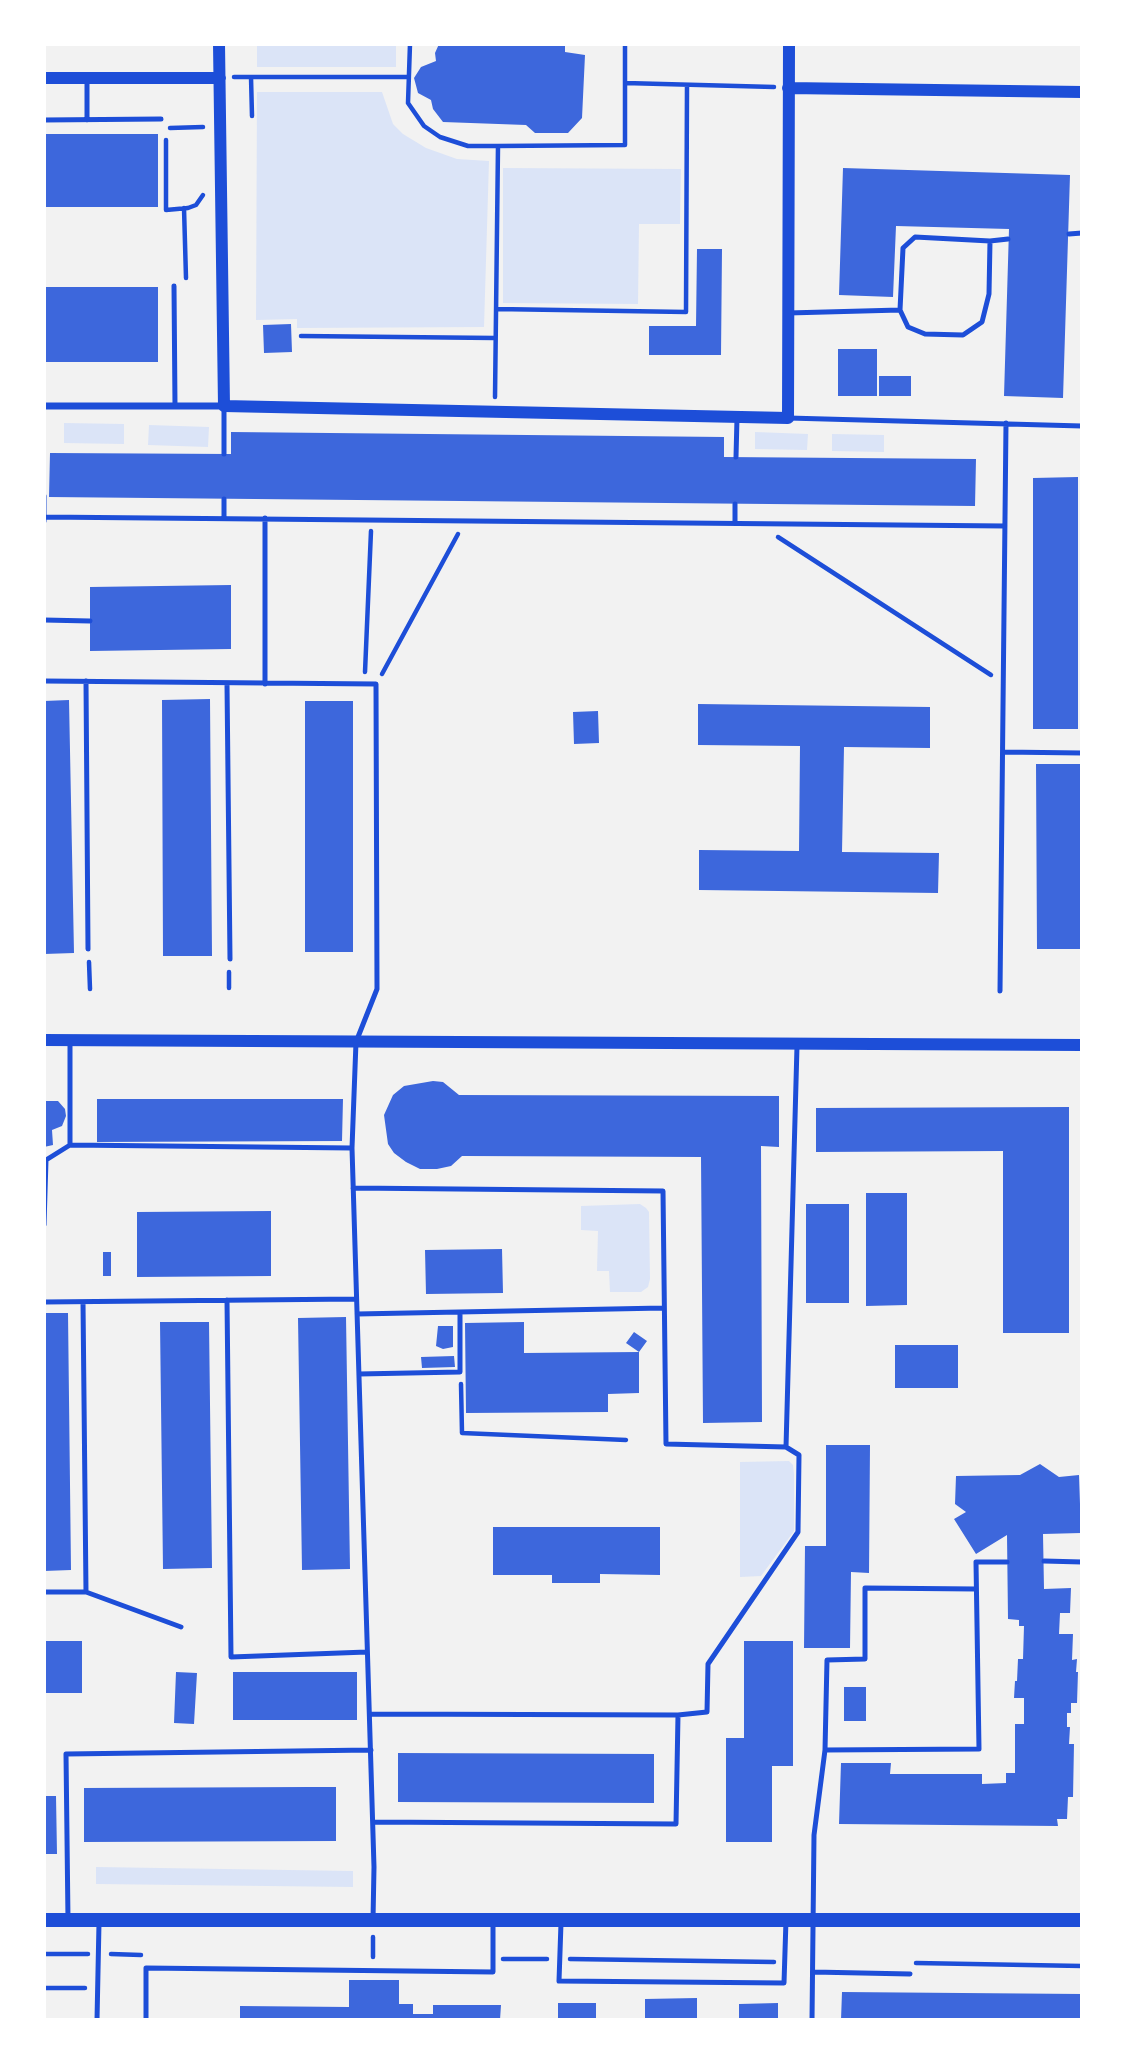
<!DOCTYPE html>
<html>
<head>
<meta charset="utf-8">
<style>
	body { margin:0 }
	#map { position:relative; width:1126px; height:2064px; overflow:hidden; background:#f2f2f2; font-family:"Roboto Condensed",sans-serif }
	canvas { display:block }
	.frame { position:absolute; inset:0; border:46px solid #fff; pointer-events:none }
</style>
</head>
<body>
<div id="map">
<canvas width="1126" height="2064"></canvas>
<div class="frame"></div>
</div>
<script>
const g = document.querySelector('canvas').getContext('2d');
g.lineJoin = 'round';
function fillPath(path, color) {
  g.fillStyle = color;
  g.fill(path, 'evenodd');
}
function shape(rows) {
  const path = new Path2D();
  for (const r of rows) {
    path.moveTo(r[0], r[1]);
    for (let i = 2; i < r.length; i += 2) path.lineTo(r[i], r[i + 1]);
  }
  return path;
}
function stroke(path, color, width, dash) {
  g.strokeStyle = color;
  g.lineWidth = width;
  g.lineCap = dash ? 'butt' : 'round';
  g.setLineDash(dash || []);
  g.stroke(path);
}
fillPath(shape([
	[257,44,396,44,396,67,257,67],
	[257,92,382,92,393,124,403,134,426,148,457,159,489,161,484,327,297,328,297,319,256,320],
	[503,168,681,169,680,224,639,224,638,304,503,303],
	[64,423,124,424,124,444,64,443],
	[149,425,209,427,208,447,148,445],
	[755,432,808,434,807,450,755,449],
	[832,434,884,435,884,452,832,451],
	[640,1204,646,1208,649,1212,650,1279,648,1287,641,1292,610,1292,609,1271,597,1271,598,1231,581,1230,581,1206],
	[789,1461,793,1465,794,1474,794,1531,761,1576,740,1577,740,1462],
	[96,1867,353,1871,353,1887,96,1884]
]), '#dbe4f7');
fillPath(shape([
	[439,44,565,44,565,52,585,55,582,118,568,133,535,133,526,125,443,122,433,109,431,100,418,93,414,78,421,67,436,61,435,53],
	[44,134,158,134,158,207,44,207],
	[843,168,1070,175,1063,398,1004,396,1009,229,896,226,893,297,839,295],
	[697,249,722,249,721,355,649,355,649,326,696,326],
	[44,287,158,287,158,362,44,362],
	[291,324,292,352,264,353,263,325],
	[838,349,877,349,877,396,838,396],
	[879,376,911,376,911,396,879,396],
	[231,432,724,437,724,457,976,459,975,506,49,497,50,453,231,454],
	[1078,477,1078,729,1033,729,1033,478],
	[231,585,231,649,90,651,90,587],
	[210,699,212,956,163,956,162,700],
	[69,700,74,953,44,954,44,701],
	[305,701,353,701,353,952,305,952],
	[698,704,930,707,930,748,844,747,842,852,939,853,938,893,699,890,699,850,799,851,800,746,698,745],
	[598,711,599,743,574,744,573,712],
	[1036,764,1081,764,1081,949,1037,949],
	[433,1081,443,1082,459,1095,779,1096,779,1147,761,1146,762,1422,703,1423,701,1157,466,1156,462,1156,451,1166,437,1169,420,1169,406,1162,394,1153,388,1144,384,1115,393,1095,404,1086],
	[97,1099,343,1099,342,1141,97,1142],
	[44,1101,58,1101,65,1109,66,1116,62,1126,52,1130,53,1145,44,1147],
	[1069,1107,1069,1333,1003,1333,1003,1151,816,1152,816,1108],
	[866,1193,907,1193,907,1305,866,1306],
	[806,1204,849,1204,849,1303,806,1303],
	[271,1211,271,1276,137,1277,137,1212],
	[502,1249,503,1293,426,1294,425,1250],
	[103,1252,111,1252,111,1276,103,1276],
	[44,1313,68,1313,71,1570,44,1571],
	[346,1317,350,1569,302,1570,298,1318],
	[160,1322,209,1322,212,1568,163,1569],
	[524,1322,524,1353,639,1352,639,1393,608,1394,608,1412,466,1413,465,1323],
	[438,1326,453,1326,453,1347,443,1349,436,1346],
	[634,1332,647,1341,639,1352,626,1343],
	[895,1345,958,1345,958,1388,895,1388],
	[454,1356,455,1367,422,1368,421,1357],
	[826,1445,870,1445,869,1573,851,1572,850,1648,804,1648,805,1546,826,1546],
	[1040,1464,1059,1477,1079,1475,1081,1533,1043,1534,1044,1589,1071,1588,1070,1613,1060,1613,1059,1634,1073,1634,1072,1660,1077,1659,1076,1672,1078,1672,1077,1703,1071,1703,1071,1713,1067,1713,1067,1727,1070,1727,1069,1744,1074,1744,1073,1797,1068,1797,1067,1819,1057,1819,1058,1826,839,1824,841,1763,891,1763,890,1774,982,1774,982,1784,1006,1783,1006,1773,1015,1773,1015,1724,1024,1724,1024,1698,1014,1698,1015,1681,1017,1681,1018,1659,1023,1659,1024,1626,1019,1626,1019,1620,1008,1619,1007,1535,976,1554,954,1519,966,1512,955,1504,956,1476,1020,1475],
	[493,1527,660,1527,660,1575,600,1574,600,1583,552,1583,552,1575,493,1575],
	[44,1641,82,1641,82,1693,44,1693],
	[744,1641,793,1641,793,1766,772,1766,772,1842,726,1842,726,1738,744,1738],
	[176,1672,197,1673,194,1724,174,1723],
	[233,1672,357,1672,357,1720,233,1720],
	[844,1687,866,1687,866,1721,844,1721],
	[398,1753,654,1754,654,1803,398,1802],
	[307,1787,336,1787,336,1841,84,1842,84,1788],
	[44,1796,56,1796,57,1854,44,1854],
	[349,1980,399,1980,399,2004,413,2004,413,2014,433,2014,433,2005,501,2005,500,2020,240,2020,240,2006,349,2007],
	[842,1992,1082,1994,1082,2020,841,2020],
	[697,1998,697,2020,645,2020,645,1999],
	[558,2003,596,2003,596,2020,558,2020],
	[778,2003,778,2020,739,2020,739,2004]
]), '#3d67dc');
stroke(shape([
	[410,44,408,103,424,126,440,137,468,146,498,146,625,145,625,44],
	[234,77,408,77],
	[251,77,252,116],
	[625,83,774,87],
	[170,128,203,127],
	[166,140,166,210,188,208,196,205,203,195],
	[184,208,186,278],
	[496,309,686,312,687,85],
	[301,336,495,338],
	[495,397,498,146],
	[778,537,991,675],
	[365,672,371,531],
	[382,674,458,534],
	[89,962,90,989],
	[229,988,229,972],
	[461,1384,462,1433,626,1440],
	[373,1937,373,1957],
	[44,1954,88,1954],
	[111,1954,141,1955],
	[503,1959,547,1959],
	[570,1959,774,1962],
	[916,1963,1082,1966],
	[44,1988,85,1988]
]), '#1d4ed8', 4.5);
stroke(shape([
	[87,78,87,120],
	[44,120,161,119],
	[1069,234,1082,233],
	[990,241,1008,239],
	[174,286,175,406],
	[788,313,900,310,908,327,925,334,963,335,982,322,989,294,990,241,915,237,903,248,900,310],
	[224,406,224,454],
	[788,418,1082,426],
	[736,457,737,418],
	[44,496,44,521],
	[224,499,224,518],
	[44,517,1005,526],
	[735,523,735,504],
	[44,620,90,621],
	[44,681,376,684,377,989,356,1042,352,1148,374,1867,373,1920],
	[86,681,88,949],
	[227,684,230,959],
	[265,684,265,518],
	[1003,752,1082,753],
	[1000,991,1006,423],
	[70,1145,352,1148],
	[353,1188,663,1191,666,1444,786,1447,797,1046],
	[44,1225,46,1160,70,1145,70,1042],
	[227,1300,231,1657,367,1652],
	[44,1302,356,1299],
	[357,1314,663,1308],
	[359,1374,460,1372,460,1312],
	[1044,1561,1082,1562],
	[44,1592,86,1592,83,1302],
	[86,1592,181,1627],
	[370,1714,678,1715,676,1824,373,1822],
	[678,1715,707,1712,708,1664,798,1532,799,1455,786,1447],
	[825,1750,979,1749,976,1562,1007,1562],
	[68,1920,66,1754,371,1750],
	[561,1923,559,1981,784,1983,786,1920],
	[813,1972,910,1974],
	[97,2020,99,1923],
	[146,2020,146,1968,493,1972,493,1923],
	[812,2020,814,1835,825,1750,827,1660,865,1659,865,1588,976,1589]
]), '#1d4ed8', 5);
stroke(shape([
	[44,406,224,406]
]), '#1d4ed8', 7);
stroke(shape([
	[219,44,224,406,788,418,789,44],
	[44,78,220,78],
	[788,88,1082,92],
	[44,1040,1082,1045]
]), '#1d4ed8', 12);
stroke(shape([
	[44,1920,1082,1920]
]), '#1d4ed8', 14);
</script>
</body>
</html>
